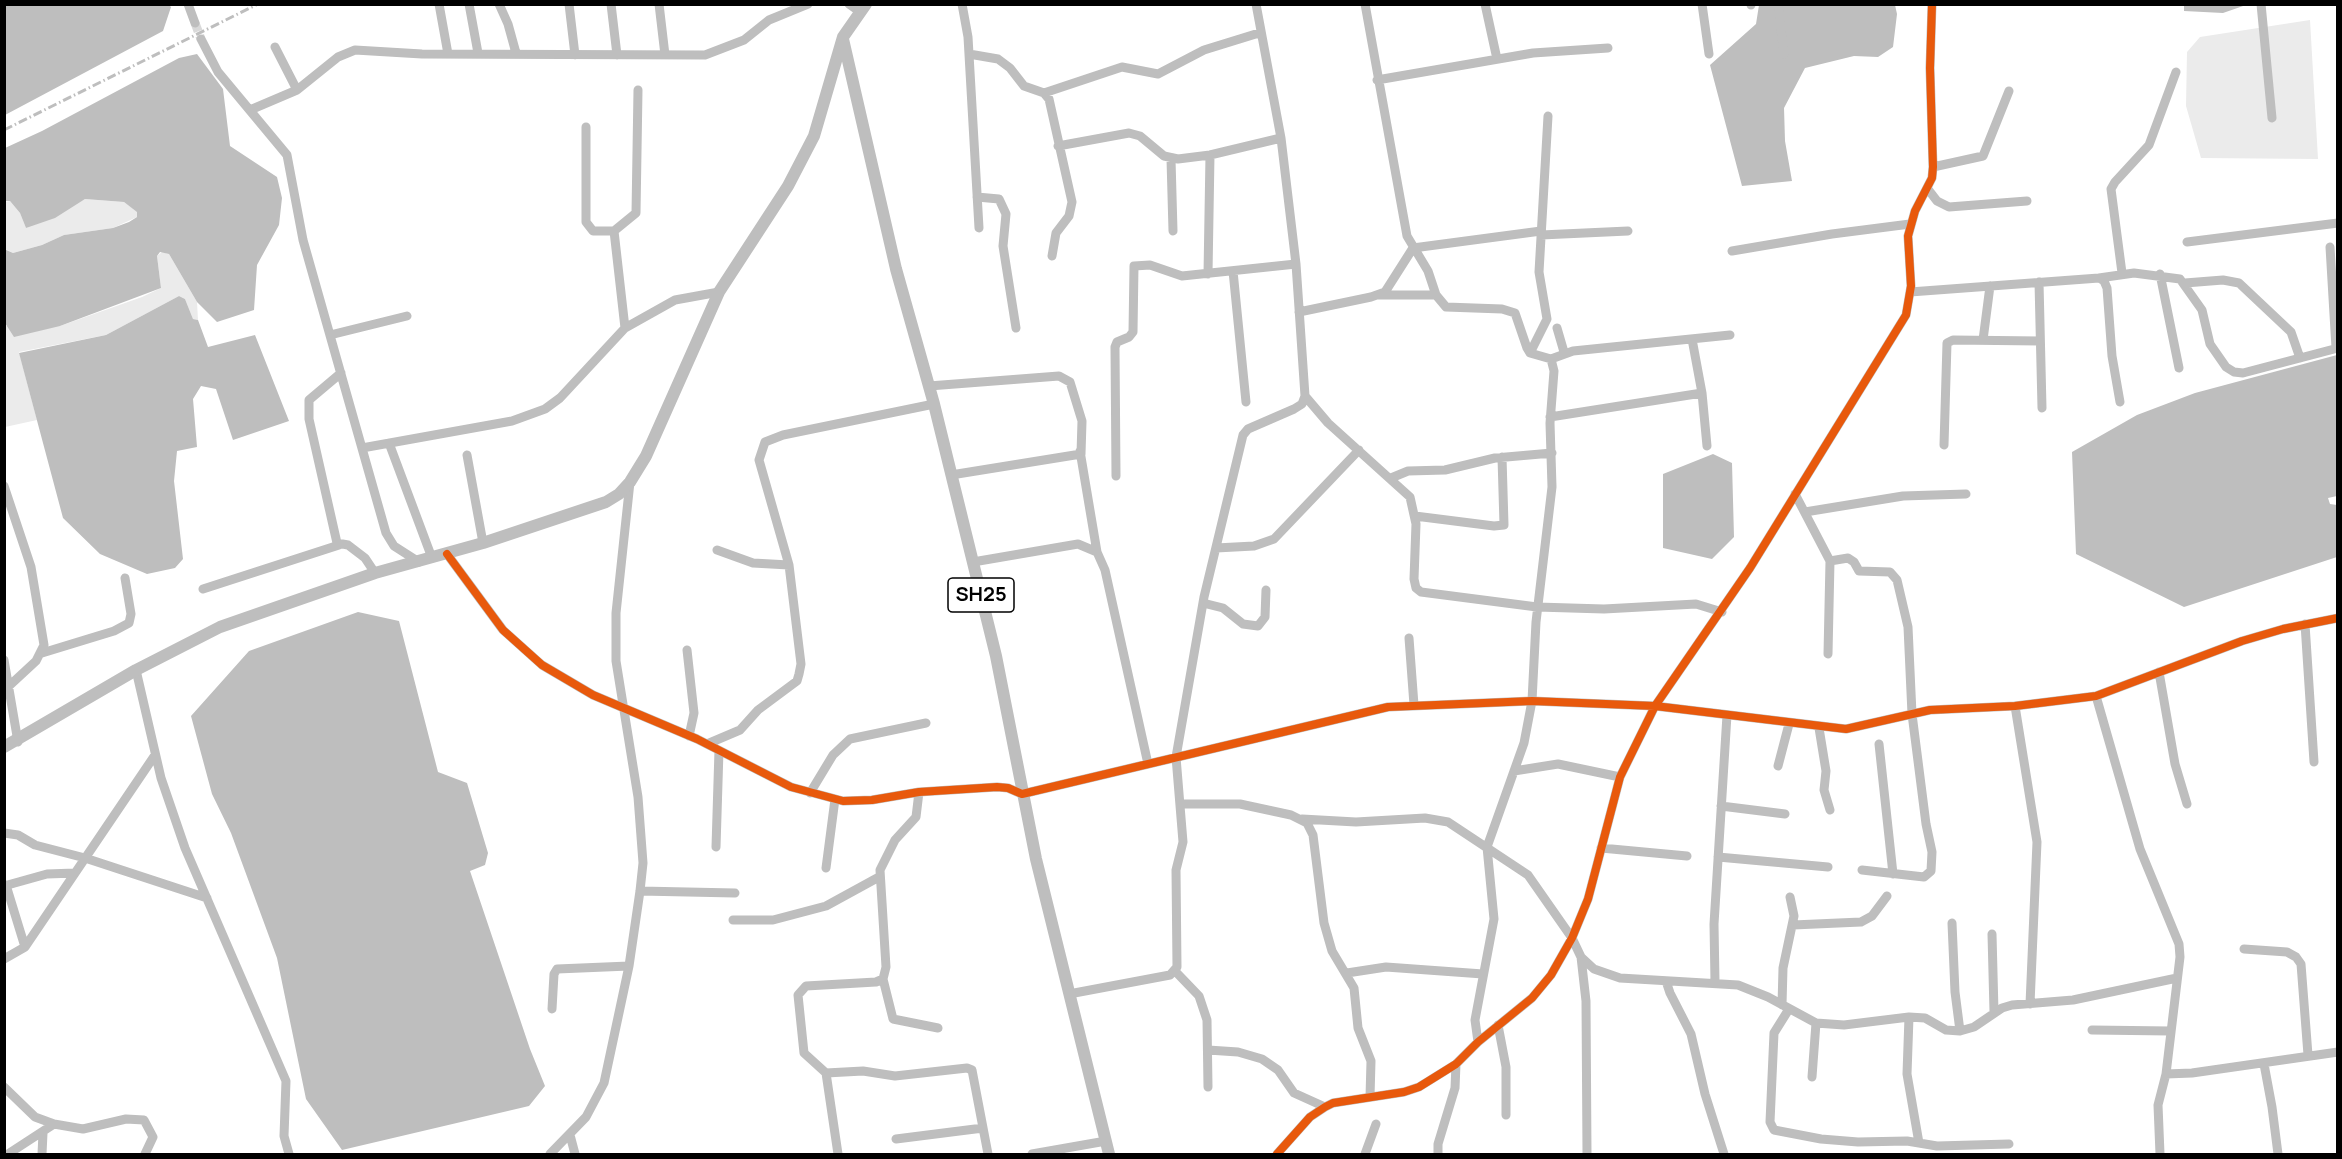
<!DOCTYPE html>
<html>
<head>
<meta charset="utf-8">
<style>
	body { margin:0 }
	#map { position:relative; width:2342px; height:1159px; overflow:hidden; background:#fff; font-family:Manrope,sans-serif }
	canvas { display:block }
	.frame { position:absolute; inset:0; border:6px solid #000; pointer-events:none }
</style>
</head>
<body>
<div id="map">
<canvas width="2342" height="1159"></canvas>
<div class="frame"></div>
</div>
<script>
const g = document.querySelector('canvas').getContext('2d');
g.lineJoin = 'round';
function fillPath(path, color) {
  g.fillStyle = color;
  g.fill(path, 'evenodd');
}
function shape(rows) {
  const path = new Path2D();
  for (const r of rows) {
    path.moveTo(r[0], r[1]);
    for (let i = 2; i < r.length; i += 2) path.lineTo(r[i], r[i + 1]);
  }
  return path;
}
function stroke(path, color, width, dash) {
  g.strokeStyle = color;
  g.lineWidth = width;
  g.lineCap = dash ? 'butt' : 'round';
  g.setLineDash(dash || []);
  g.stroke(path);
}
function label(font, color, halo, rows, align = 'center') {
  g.font = font + ' Manrope,sans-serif';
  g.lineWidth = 5;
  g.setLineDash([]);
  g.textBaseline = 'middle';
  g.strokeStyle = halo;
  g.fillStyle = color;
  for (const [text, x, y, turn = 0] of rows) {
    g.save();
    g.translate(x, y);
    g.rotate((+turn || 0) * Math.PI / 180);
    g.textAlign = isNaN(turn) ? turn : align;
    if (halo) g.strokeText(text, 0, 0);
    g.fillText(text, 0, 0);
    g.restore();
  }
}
fillPath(shape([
	[2310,20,2318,159,2201,158,2186,106,2187,52,2200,37],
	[85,199,124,202,138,212,137,217,113,228,64,235,42,245,13,253,5,249,4,202,10,201,20,213,26,228],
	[162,252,169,254,197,302,198,320,193,319,185,299,179,296,106,335,19,352,37,420,5,427,4,323,6,326,60,326,142,297,161,288,157,256]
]), '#ebebeb');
fillPath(shape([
	[168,4,171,7,163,31,5,115,5,5],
	[1759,5,1895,5,1897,14,1893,47,1878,57,1854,56,1805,68,1784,108,1785,141,1792,181,1742,186,1710,65,1756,24],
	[2184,5,2184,4,2246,5,2223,13,2184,11],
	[197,54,223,89,230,146,277,177,282,198,279,225,257,265,254,310,217,322,197,302,169,254,160,252,157,256,161,288,60,326,14,337,5,323,4,249,13,253,42,245,64,235,113,228,129,222,137,217,137,212,124,202,85,199,55,218,26,228,20,213,10,201,5,201,5,148,42,131,179,58],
	[179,296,185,299,193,319,198,320,208,347,255,335,289,421,233,440,216,389,201,386,193,399,197,447,177,451,174,481,183,559,175,568,147,574,100,554,63,518,19,353,106,335],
	[2337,355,2337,496,2328,498,2330,504,2337,505,2337,557,2184,607,2076,554,2072,452,2137,415,2195,393],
	[1713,454,1732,463,1734,537,1712,559,1663,548,1663,474],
	[358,612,399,621,438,772,467,783,488,853,485,865,470,871,530,1049,545,1086,529,1106,342,1150,306,1099,277,958,231,833,212,794,191,716,249,651]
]), '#bebebe');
stroke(shape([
	[195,23,201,39]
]), '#d9d9d9', 9, [9, 4.5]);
stroke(shape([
	[188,4,195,23],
	[439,4,448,54],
	[469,4,478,53],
	[499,4,508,24,516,53],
	[569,4,575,55],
	[611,4,617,55],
	[659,4,665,55],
	[849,4,859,11],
	[962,4,968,37,979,228],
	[1365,4,1407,236,1428,271,1436,295,1446,307,1502,309,1515,313,1527,348,1530,353,1551,359,1554,371,1550,423,1552,487,1536,622,1532,701,1524,743,1487,847,1494,919,1475,1020,1478,1042],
	[1485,4,1497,59],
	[1702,4,1709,54],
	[1751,4,1751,5],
	[1778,4,1784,54],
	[2261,4,2272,118],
	[201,39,218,72,287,155,303,240,386,533,394,546,419,562],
	[275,47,297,90],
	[969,54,998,59,1010,68,1024,86,1044,93,1049,99,1072,202,1069,216,1056,233,1052,256],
	[1377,80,1533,53,1608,48],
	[1044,93,1122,67,1158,74,1204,50,1259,33],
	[250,110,297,90,338,57,355,50,422,54,705,55,744,40,769,20,808,4],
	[586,127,586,222,593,231,614,231],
	[1058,146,1129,133,1140,136,1164,156,1178,159,1210,155,1281,138],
	[1171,159,1173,231],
	[1933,167,1983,156,2009,91],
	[1927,188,1937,201,1949,207,2027,201],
	[977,197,999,199,1006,214,1003,246,1016,328],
	[1541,235,1628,231],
	[2187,242,2338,223],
	[2330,247,2336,348],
	[1732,251,1832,234,1910,224],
	[1233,271,1246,402],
	[2122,273,2111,189,2115,182,2149,145,2176,72],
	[1208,274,1210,155],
	[2160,274,2179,368],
	[2099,278,2134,273,2180,279,2202,310,2210,344,2226,367,2234,372,2243,373,2338,348],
	[2039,282,2042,408],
	[2185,283,2223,280,2239,283,2291,332,2300,358],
	[1910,292,2099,278,2104,281,2107,288,2112,356,2120,402],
	[1379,295,1436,295],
	[1299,312,1371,297,1385,292,1413,248,1541,231],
	[625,328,614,231,636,213,638,90],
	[1557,328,1564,352],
	[330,335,407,316],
	[1692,339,1702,393,1707,446],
	[1983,340,1990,286],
	[1530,353,1547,319,1539,272,1548,116],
	[1551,359,1573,351,1730,335],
	[341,373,309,400,309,419,337,543,348,545,365,558,375,573],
	[929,386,1059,376,1070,382,1082,421,1081,454,951,475],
	[1305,396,1328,423,1410,497,1416,524,1414,579,1416,588,1421,592,1537,607,1604,609,1696,604,1722,612],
	[1550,417,1702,393],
	[389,443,432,558],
	[1944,445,1947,343,1953,340,2040,341],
	[362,448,512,421,545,409,560,398,625,328,675,300,719,292],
	[1080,451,1097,552],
	[467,455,483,543],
	[1116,476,1115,347,1117,342,1129,337,1133,332,1134,266,1150,265,1182,276,1296,264],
	[1391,478,1408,471,1445,470,1495,458,1552,453],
	[4,486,31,567,44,645,36,661,9,686],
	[1795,494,1830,561,1828,654],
	[1805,512,1903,496,1966,494],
	[1415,516,1494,526,1504,525,1502,457],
	[1216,548,1254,546,1274,539,1359,450],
	[717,550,753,563,789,565],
	[447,554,503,630,542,665,593,695,697,739,791,787,843,801,872,800,919,792,997,787,1008,788,1022,794,1388,707,1532,701,1655,706,1846,729,1930,710,2015,706,2096,696,2242,641,2283,629,2338,618],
	[1830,561,1848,558,1854,562,1859,571,1890,572,1897,580,1908,627,1912,714,1926,824,1932,852,1931,871,1924,877,1862,870],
	[973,562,1078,544,1097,552,1105,570,1148,764],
	[203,589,339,545],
	[1203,603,1223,608,1243,624,1258,626,1265,617,1266,590],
	[2305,624,2314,762],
	[1409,638,1414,705],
	[687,650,694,713,689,736],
	[42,653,114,631,129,623,131,614,125,578],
	[4,660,18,742],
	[136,670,161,778,185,848,286,1081,284,1136,289,1154],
	[2159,672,2175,764,2187,804],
	[2096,696,2140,849,2179,944,2180,957,2166,1074,2158,1105,2160,1154],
	[2015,706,2037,842,2030,1004],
	[1819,728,1826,771,1824,790,1830,810],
	[707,744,740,730,758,710,797,681,799,674,801,664,789,565,759,460,765,442,783,435,934,404],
	[1879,744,1893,874],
	[1778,766,1789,724],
	[1514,771,1558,764,1620,777],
	[810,793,833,755,850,739,926,723],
	[1180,804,1240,804,1291,815,1307,823,1313,835,1324,923,1332,951,1354,988,1358,1028,1371,1061,1370,1097],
	[1721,806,1785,814],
	[1302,819,1356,822,1425,818,1448,822,1528,875,1572,938,1581,957,1594,969,1620,978,1738,985,1768,997,1816,1023,1844,1025,1909,1017,1925,1018,1946,1030,1960,1031,1974,1027,2002,1008,2012,1005,2073,1000,2177,978],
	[4,833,18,835,35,845,85,858,207,898],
	[716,847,719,750],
	[1601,848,1687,856],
	[1718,857,1828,867],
	[826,868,835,799],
	[6,885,25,947],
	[4,886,47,874,75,873],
	[640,891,735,893],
	[733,920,773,920,826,906,879,877],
	[1952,923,1955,992,1960,1031],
	[1793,925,1861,922,1872,916,1887,896],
	[1992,934,1994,1012],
	[2244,949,2287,952,2296,957,2301,964,2308,1055],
	[1581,957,1586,1001,1587,1154],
	[4,959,25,947,155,755],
	[1175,971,1199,996,1207,1020,1208,1087],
	[1347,973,1386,967,1483,974],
	[883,979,893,1019,938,1028],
	[1666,981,1670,993,1691,1034,1705,1094,1724,1154],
	[1715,982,1714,924,1727,715],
	[1069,994,1170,975,1177,967,1176,870,1183,842,1176,757,1204,597,1243,435,1248,429,1294,409,1302,404,1305,396,1296,264,1281,138,1256,4],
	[1782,1005,1783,968,1794,916,1790,897],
	[552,1009,554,974,557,969,629,966],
	[1789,1009,1774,1033,1770,1122,1774,1130,1821,1139,1858,1142,1907,1141,1937,1146,2009,1144],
	[1909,1017,1907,1074,1919,1143],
	[1498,1025,1506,1067,1506,1115],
	[2092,1030,2170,1031],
	[1208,1050,1238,1052,1262,1059,1278,1070,1294,1093,1325,1107],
	[2264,1064,2272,1107,2278,1154],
	[826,1073,863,1071,895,1076,967,1068,972,1070,988,1154],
	[2166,1074,2192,1073,2338,1052],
	[1812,1077,1816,1023],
	[4,1087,35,1117,54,1124,83,1129,126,1119,144,1120,153,1137,145,1154],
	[570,1135,575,1154],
	[896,1139,983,1128],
	[8,1154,54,1124],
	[42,1154,43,1133],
	[550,1154,586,1117,604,1083,629,966,640,891,643,863,638,797,616,661,616,613,630,482],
	[838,1154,826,1073,804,1053,798,995,806,986,876,982,883,979,886,967,880,870,895,840,916,817,919,792],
	[1032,1154,1106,1141],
	[1277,1154,1310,1117,1325,1107,1333,1103,1404,1092,1419,1087,1456,1064,1478,1042,1532,998,1551,975,1572,938,1588,899,1620,777,1655,706,1750,568,1906,315,1911,286,1908,236,1915,211,1932,178,1933,167,1930,68,1932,4],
	[1365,1154,1376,1124],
	[1438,1154,1438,1144,1455,1088,1456,1064]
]), '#bebebe', 9);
stroke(shape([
	[843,39,896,269,934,404,996,656,1036,859,1109,1154],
	[4,747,136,670,220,627,375,573,483,543,606,502,619,494,630,482,646,456,719,292,788,186,814,136,843,37,866,4]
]), '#bebebe', 12);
stroke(shape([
	[4,130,258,4]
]), '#bebebe', 3, [9, 3, 1.5, 3]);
stroke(shape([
	[447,554,503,630,542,665,593,695,697,739,791,787,843,801,872,800,919,792,997,787,1008,788,1022,794,1388,707,1532,701,1655,706,1846,729,1930,710,2015,706,2096,696,2242,641,2283,629,2338,618],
	[1277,1154,1310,1117,1325,1107,1333,1103,1404,1092,1419,1087,1456,1064,1478,1042,1532,998,1551,975,1572,938,1588,899,1620,777,1655,706,1750,568,1906,315,1911,286,1908,236,1915,211,1932,178,1933,167,1930,68,1932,4]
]), '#e8590c', 8);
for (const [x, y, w] of [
	[981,595,66]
]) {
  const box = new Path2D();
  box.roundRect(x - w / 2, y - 17, w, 34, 4.5);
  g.fillStyle = '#fff';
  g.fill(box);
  stroke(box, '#000', 1.5);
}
label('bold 20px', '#000', null, [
	["SH25",981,595]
]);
</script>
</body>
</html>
